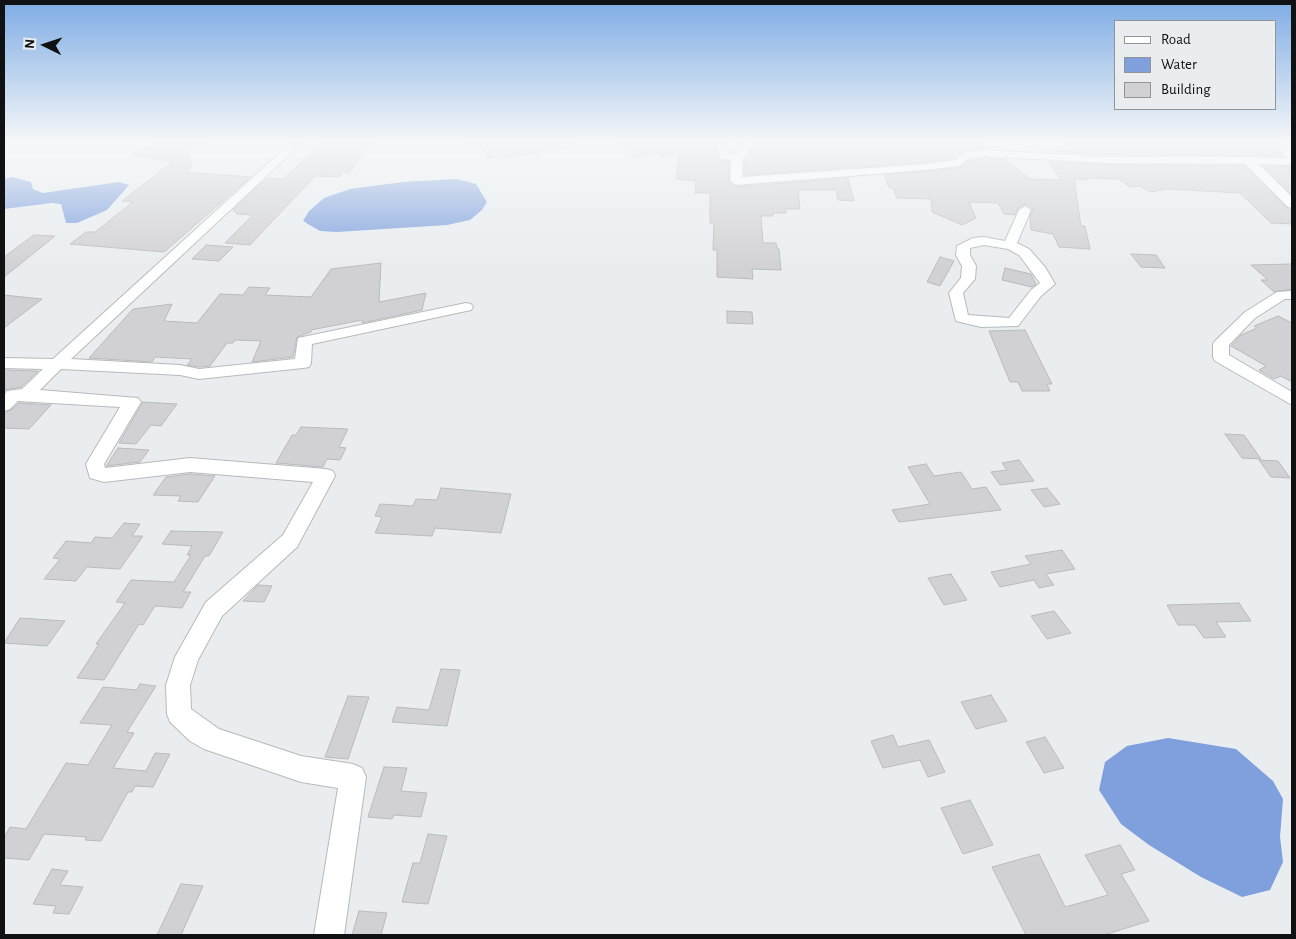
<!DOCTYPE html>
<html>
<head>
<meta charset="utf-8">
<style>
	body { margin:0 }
	#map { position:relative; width:1296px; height:939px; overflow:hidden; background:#e9edf0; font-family:"Alegreya Sans",sans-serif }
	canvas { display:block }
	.frame { position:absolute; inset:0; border:5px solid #0f1112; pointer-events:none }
	.legend { position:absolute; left:1114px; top:20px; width:162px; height:90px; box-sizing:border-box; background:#e9edf0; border:1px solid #929597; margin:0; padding:6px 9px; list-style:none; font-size:15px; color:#0f1112 }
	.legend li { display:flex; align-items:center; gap:10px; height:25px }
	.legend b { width:25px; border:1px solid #929597 }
	.north { position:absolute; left:20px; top:20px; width:50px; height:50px; -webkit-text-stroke:4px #e9edf0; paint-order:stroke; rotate:274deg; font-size:14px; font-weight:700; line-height:20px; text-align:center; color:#0f1112 }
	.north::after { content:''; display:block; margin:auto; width:18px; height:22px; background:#0f1112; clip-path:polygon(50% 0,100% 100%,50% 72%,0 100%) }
</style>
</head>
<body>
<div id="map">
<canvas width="1296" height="939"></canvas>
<div class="frame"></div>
<ul class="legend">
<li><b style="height:6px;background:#fff"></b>Road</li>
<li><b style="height:14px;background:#7fa0dd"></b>Water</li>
<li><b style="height:14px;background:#d1d0d4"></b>Building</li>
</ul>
<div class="north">N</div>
</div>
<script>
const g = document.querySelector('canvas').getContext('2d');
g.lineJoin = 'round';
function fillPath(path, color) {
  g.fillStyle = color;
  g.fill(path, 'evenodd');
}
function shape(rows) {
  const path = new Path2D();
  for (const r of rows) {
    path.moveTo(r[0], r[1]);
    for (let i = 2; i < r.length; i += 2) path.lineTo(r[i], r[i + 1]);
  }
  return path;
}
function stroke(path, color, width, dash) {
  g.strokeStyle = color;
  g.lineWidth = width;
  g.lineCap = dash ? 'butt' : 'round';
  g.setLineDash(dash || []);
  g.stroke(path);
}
fillPath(shape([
	[12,177,31,182,33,189,43,193,119,182,129,185,107,210,77,223,66,223,61,204,52,203,4,209,4,179],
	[457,179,476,184,487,202,482,210,470,220,447,225,337,232,320,231,303,221,309,211,324,198,350,189,403,182],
	[1168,738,1236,749,1273,781,1283,799,1280,837,1283,862,1270,890,1242,897,1201,877,1149,845,1121,824,1099,790,1105,762,1127,746]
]), '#7fa0dd');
const building = shape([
	[160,140,206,140,187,150,192,167,186,172,251,177,164,252,70,244,86,232,95,232,133,202,122,201,172,162,132,154,160,140],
	[325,140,374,140,349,173,343,172,339,177,315,176,250,245,225,243,253,215,237,214,233,210,267,178,283,179,325,140],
	[477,140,568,140,569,147,499,159,497,156,488,158,477,140],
	[616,140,714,140,719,160,729,162,728,181,735,187,848,178,854,201,838,200,836,190,798,190,800,209,786,209,786,213,773,213,773,216,761,216,763,243,776,243,777,248,779,249,781,270,752,269,753,279,717,277,717,250,713,250,714,223,710,223,710,193,695,193,696,181,676,179,679,154,662,157,658,153,635,158,616,140],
	[754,140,981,140,983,145,991,148,963,151,955,158,926,162,744,175,745,159,755,146,754,140],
	[1063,140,1268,140,1283,156,1107,155,1042,150,1077,151,1063,140],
	[985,158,1004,159,1030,179,1061,180,1049,162,1107,165,1244,166,1287,208,1292,210,1292,224,1271,223,1240,193,1167,189,1150,192,1140,186,1130,187,1119,179,1086,178,1087,180,1074,179,1081,226,1085,226,1090,249,1059,247,1053,234,1031,230,1030,217,1033,209,1026,204,1018,208,1015,215,1004,214,998,203,969,202,976,218,962,225,932,212,931,199,897,198,893,188,889,188,884,175,959,168,971,160,985,158],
	[1264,166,1292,167,1292,195,1264,166],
	[34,235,55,236,4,277,4,257,34,235],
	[206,245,233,247,219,261,192,259,206,245],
	[1131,254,1156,255,1165,268,1141,267,1131,254],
	[940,257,954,261,940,286,927,282,940,257],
	[381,263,379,302,426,293,422,310,362,323,362,320,311,330,311,332,297,337,293,357,252,362,261,341,235,340,233,343,227,343,210,366,199,367,187,365,192,359,155,357,152,362,89,358,133,309,172,304,164,321,197,323,220,294,243,295,249,287,270,288,265,295,311,297,331,269,381,263],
	[1292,264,1292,289,1274,292,1261,280,1268,280,1251,265,1292,264],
	[1005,268,1031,274,1036,284,1032,287,1002,280,1005,268],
	[4,295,42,299,4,328,4,295],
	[727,311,752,312,753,324,727,323,727,311],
	[1278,316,1292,323,1292,382,1281,376,1274,379,1259,370,1266,366,1231,346,1241,335,1257,328,1254,326,1278,316],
	[1025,330,1052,384,1047,384,1050,391,1022,391,1018,382,1010,382,989,331,1025,330],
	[4,370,38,371,21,387,5,390,4,370],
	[143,402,177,404,161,426,151,425,136,444,119,443,143,402],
	[19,403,51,405,29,429,4,428,4,413,11,410,19,403],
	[301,427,348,429,339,447,346,448,340,460,327,459,323,467,276,463,292,435,296,435,301,427],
	[1225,434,1244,435,1261,459,1242,458,1225,434],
	[118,448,149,450,140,462,106,466,118,448],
	[1019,460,1034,481,1000,485,991,472,1007,470,1002,463,1019,460],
	[1259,460,1278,461,1290,478,1271,477,1259,460],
	[926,464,934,476,961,472,972,489,986,487,1001,510,899,522,892,510,930,504,908,467,926,464],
	[190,474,215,476,198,502,178,501,181,496,153,495,166,477,190,474],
	[441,488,511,494,501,533,435,528,432,536,375,533,382,517,375,516,380,504,413,506,416,499,437,500,441,488],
	[1047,488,1060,504,1044,507,1031,490,1047,488],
	[124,523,140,524,132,536,143,536,120,569,87,567,76,581,44,579,60,559,53,558,66,541,91,543,95,537,112,538,124,523],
	[171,531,223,532,209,556,205,556,183,592,191,592,182,608,155,606,143,625,139,624,104,680,77,678,99,644,96,644,125,603,116,602,131,580,174,582,191,555,187,555,192,546,162,544,171,531],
	[1062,550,1075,569,1046,574,1054,585,1039,588,1034,580,1000,587,991,572,1031,564,1025,556,1062,550],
	[951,574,967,600,944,605,928,578,951,574],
	[258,585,272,586,264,602,243,601,258,585],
	[1239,603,1251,621,1216,622,1226,637,1204,638,1195,625,1178,625,1167,605,1239,603],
	[1054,611,1071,633,1047,639,1031,616,1054,611],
	[20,618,65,621,47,646,4,643,20,618],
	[441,669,460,670,447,726,392,722,397,707,429,710,441,669],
	[140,684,156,686,127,732,134,733,113,768,146,771,155,753,170,754,153,787,135,786,132,792,128,792,101,841,85,840,87,837,44,834,29,860,4,858,4,838,10,827,26,829,66,763,88,765,112,725,80,723,103,687,137,690,140,684],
	[991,695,1007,721,976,729,961,702,991,695],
	[348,696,369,697,348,759,325,757,348,696],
	[893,735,898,747,929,740,945,772,928,777,920,760,883,768,871,741,893,735],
	[1045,737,1064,768,1044,773,1026,742,1045,737],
	[384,767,407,768,401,791,427,793,421,817,394,815,392,819,368,817,384,767],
	[970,800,993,845,963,854,941,808,970,800],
	[428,834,447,836,428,904,402,902,413,863,420,863,428,834],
	[1120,845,1135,870,1121,874,1149,921,1104,935,1026,935,992,867,1039,854,1065,907,1108,895,1085,855,1120,845],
	[52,869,68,871,60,885,83,887,69,914,53,913,56,906,33,904,52,869],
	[181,884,203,886,181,935,157,935,181,884],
	[359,911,387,913,381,935,352,935,359,911]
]);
fillPath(building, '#d1d0d4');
stroke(building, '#bbb9bd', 1);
const lane = shape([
	[461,140,468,140,465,142,461,140]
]);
const street = shape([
	[294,140,305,140,71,359,180,365,199,369,295,359,298,338,466,303,471,304,473,307,471,310,312,344,311,363,309,367,303,368,199,379,180,375,61,369,40,390,138,398,141,402,104,464,105,468,190,458,326,469,333,471,335,476,297,547,222,616,198,660,190,685,191,709,219,729,301,756,353,764,362,768,366,777,344,935,314,935,338,788,301,782,204,749,190,741,170,722,167,714,166,685,175,657,206,602,283,535,313,482,190,472,104,482,90,478,86,464,120,407,18,401,10,409,4,411,4,395,7,391,22,389,43,369,4,368,4,358,53,359,294,140],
	[716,140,726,140,729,154,734,154,743,144,742,140,752,140,754,145,743,158,742,177,926,164,956,160,963,153,985,150,1107,157,1211,156,1287,158,1270,140,1281,140,1292,151,1292,165,1259,164,1292,197,1292,208,1288,207,1245,164,1107,163,985,156,970,158,959,166,926,170,736,185,730,181,731,160,720,159,716,140],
	[1025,206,1031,210,1017,243,1029,249,1045,267,1055,284,1041,296,1018,326,981,327,956,321,949,293,961,278,962,266,956,255,957,246,973,238,984,237,1005,241,1019,210,1025,206],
	[984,245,1008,249,1019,255,1040,283,1031,290,1009,318,968,315,963,293,975,279,976,266,970,255,970,248,984,245],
	[1292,291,1292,299,1285,299,1255,318,1229,345,1229,355,1292,392,1292,405,1215,361,1213,357,1213,344,1215,341,1245,312,1277,292,1292,291]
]);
stroke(lane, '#b6babd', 2);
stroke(street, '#b6babd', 2);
fillPath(lane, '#fff');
fillPath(street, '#fff');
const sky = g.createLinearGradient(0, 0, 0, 271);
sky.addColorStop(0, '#7eace4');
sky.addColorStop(0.52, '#f5f7f8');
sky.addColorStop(1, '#f5f7f800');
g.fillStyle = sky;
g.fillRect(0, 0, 1296, 271);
</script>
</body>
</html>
